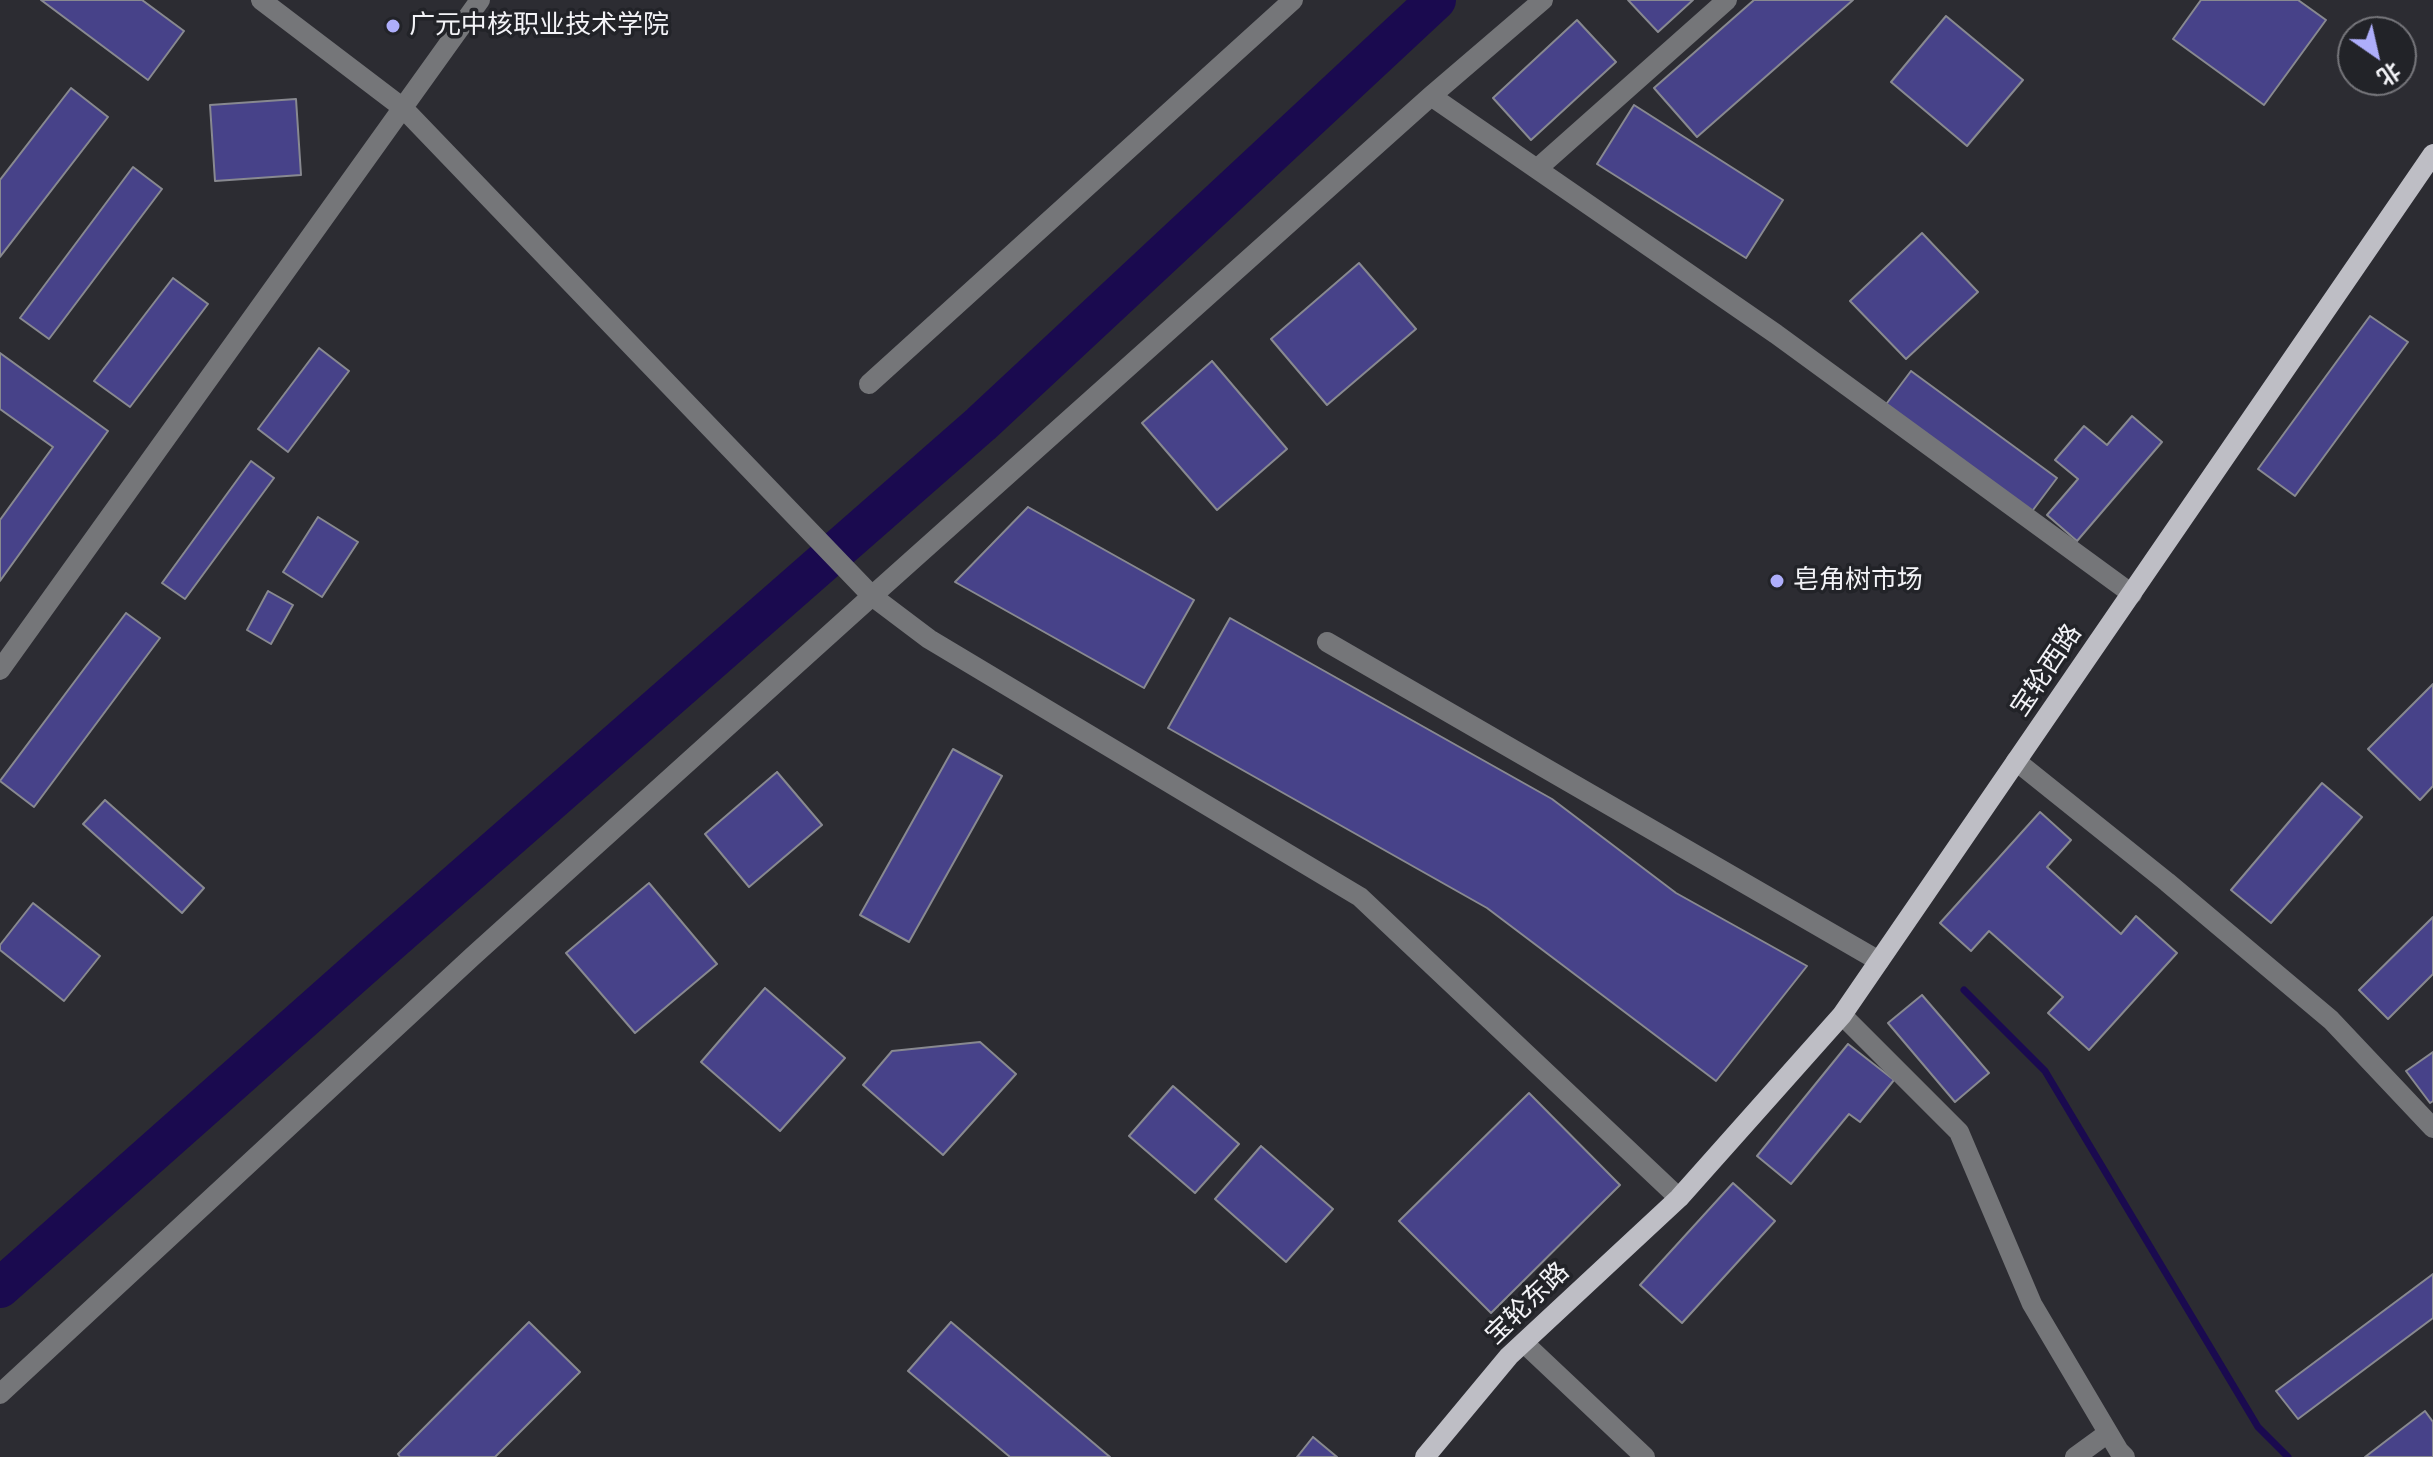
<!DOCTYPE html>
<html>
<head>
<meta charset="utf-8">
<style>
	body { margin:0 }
	#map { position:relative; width:2433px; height:1457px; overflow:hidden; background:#2c2c32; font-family:"Archivo Narrow","Noto Sans SC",sans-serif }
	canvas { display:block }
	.north { position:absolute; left:2337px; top:16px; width:80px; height:80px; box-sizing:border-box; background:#222328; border:2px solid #76767b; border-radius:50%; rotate:146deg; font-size:22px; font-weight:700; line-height:32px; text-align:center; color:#f3f3f7 }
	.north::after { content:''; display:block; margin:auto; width:28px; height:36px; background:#aeaefb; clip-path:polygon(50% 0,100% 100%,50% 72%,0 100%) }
</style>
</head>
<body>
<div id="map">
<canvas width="2433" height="1457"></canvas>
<div class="north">北</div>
</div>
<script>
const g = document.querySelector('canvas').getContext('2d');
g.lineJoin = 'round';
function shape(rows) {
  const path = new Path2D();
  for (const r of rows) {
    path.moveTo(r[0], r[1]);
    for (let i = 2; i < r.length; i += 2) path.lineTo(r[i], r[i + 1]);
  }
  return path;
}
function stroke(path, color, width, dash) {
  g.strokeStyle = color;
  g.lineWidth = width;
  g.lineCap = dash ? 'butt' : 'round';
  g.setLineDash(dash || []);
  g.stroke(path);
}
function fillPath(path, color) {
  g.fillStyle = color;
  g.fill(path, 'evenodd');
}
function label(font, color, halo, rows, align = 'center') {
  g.font = font + ' "Archivo Narrow","Noto Sans SC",sans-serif';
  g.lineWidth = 7;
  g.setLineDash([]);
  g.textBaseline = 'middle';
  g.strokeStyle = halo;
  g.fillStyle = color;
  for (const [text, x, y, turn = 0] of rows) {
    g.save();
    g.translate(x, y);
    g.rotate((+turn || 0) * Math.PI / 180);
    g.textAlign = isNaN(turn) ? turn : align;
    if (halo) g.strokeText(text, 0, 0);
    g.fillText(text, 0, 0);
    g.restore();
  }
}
stroke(shape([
	[1964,990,2045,1071,2258,1427,2288,1457]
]), '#1a0a4f', 7);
stroke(shape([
	[0,1288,373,957,981,424,1436,0]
]), '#1a0a4f', 40);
const building = shape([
	[41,0,142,0,184,31,148,80,41,0],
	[1628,0,1693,0,1658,32,1628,0],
	[1754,0,1853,0,1697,137,1654,88,1754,0],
	[2201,0,2298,0,2326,20,2264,105,2173,39,2201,0],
	[1946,16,2023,80,1967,146,1891,82,1946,16],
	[1577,20,1616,62,1531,140,1493,98,1577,20],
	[71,88,108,117,0,257,0,180,71,88],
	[296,99,301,175,215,181,210,105,296,99],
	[1634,105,1783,200,1746,258,1597,164,1634,105],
	[133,167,162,189,49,339,20,318,133,167],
	[1922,233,1978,292,1906,359,1850,301,1922,233],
	[1359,263,1416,329,1327,405,1271,339,1359,263],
	[173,278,208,304,130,407,94,381,173,278],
	[2370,316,2408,342,2295,496,2258,469,2370,316],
	[319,348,349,371,288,452,258,429,319,348],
	[0,353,108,431,0,581,0,520,53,447,0,409,0,353],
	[1212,361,1287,449,1217,510,1142,423,1212,361],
	[1911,371,2057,478,2030,514,1884,407,1911,371],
	[2132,416,2162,442,2077,541,2047,515,2078,479,2055,460,2084,426,2107,445,2132,416],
	[251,461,274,478,185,599,162,583,251,461],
	[1028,507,1194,600,1144,688,955,582,1028,507],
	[318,517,358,542,322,597,283,572,318,517],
	[268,591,293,605,271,644,247,630,268,591],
	[126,613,160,638,34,807,0,781,126,613],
	[1230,618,1552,799,1676,893,1807,966,1716,1081,1487,908,1168,728,1230,618],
	[2433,684,2433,786,2420,800,2368,749,2433,684],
	[953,749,1002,776,909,942,860,915,953,749],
	[777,772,822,825,749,887,705,834,777,772],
	[2322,783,2362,817,2271,923,2231,890,2322,783],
	[105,800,204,888,182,913,83,824,105,800],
	[2040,812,2071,840,2047,867,2121,934,2136,916,2177,953,2089,1050,2048,1013,2063,997,1989,931,1971,951,1940,923,2040,812],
	[649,883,717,964,635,1033,566,953,649,883],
	[33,903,100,956,64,1001,0,950,0,945,33,903],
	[2433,917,2433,974,2388,1019,2359,990,2433,917],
	[765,988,845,1058,780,1131,701,1062,765,988],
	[1922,995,1989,1073,1955,1102,1888,1023,1922,995],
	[980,1042,1016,1074,943,1155,863,1085,892,1051,980,1042],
	[1848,1044,1894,1080,1860,1122,1849,1114,1791,1184,1757,1156,1848,1044],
	[2433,1052,2433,1101,2430,1103,2406,1071,2433,1052],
	[1173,1086,1239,1144,1195,1193,1129,1136,1173,1086],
	[1529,1093,1620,1185,1491,1313,1399,1221,1529,1093],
	[1261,1146,1333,1209,1286,1262,1215,1199,1261,1146],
	[1733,1183,1775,1221,1682,1323,1640,1285,1733,1183],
	[2433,1274,2433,1318,2298,1419,2276,1391,2433,1274],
	[529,1322,580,1372,495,1457,400,1457,398,1454,529,1322],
	[951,1322,1110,1457,1010,1457,908,1371,951,1322],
	[2425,1411,2433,1422,2433,1457,2365,1457,2425,1411],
	[1313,1437,1337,1457,1297,1457,1313,1437]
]);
fillPath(building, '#474289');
stroke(building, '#888990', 2);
stroke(shape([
	[261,0,403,108,872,596,929,639,1360,897,1679,1198],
	[1431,96,1776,334,2132,594],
	[1538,168,1727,0],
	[869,384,1293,0],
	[1327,642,1879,961],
	[0,670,480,0],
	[2016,761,2167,882,2331,1020,2433,1128],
	[1842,1015,1959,1132,2032,1304,2119,1451,2125,1457],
	[1524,1343,1645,1457],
	[0,1394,473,956,872,596,1431,96,1543,0],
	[2075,1457,2108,1433]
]), '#757679', 20);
stroke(shape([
	[1425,1457,1509,1356,1679,1198,1842,1015,2433,154]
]), '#bebec5', 20);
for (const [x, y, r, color] of [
	[393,26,8,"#aeaefb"],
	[1777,581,8,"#aeaefb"]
]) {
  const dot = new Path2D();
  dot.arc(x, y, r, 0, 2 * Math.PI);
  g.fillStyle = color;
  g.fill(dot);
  stroke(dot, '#222328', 3);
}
label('26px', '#f3f3f7', '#222328', [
	["广元中核职业技术学院",409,26],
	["皂角树市场",1793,581]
], 'left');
label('26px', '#f3f3f7', '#222328', [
	["宝轮西路",2047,671,-56],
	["宝轮东路",1528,1304,-44]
]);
</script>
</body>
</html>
